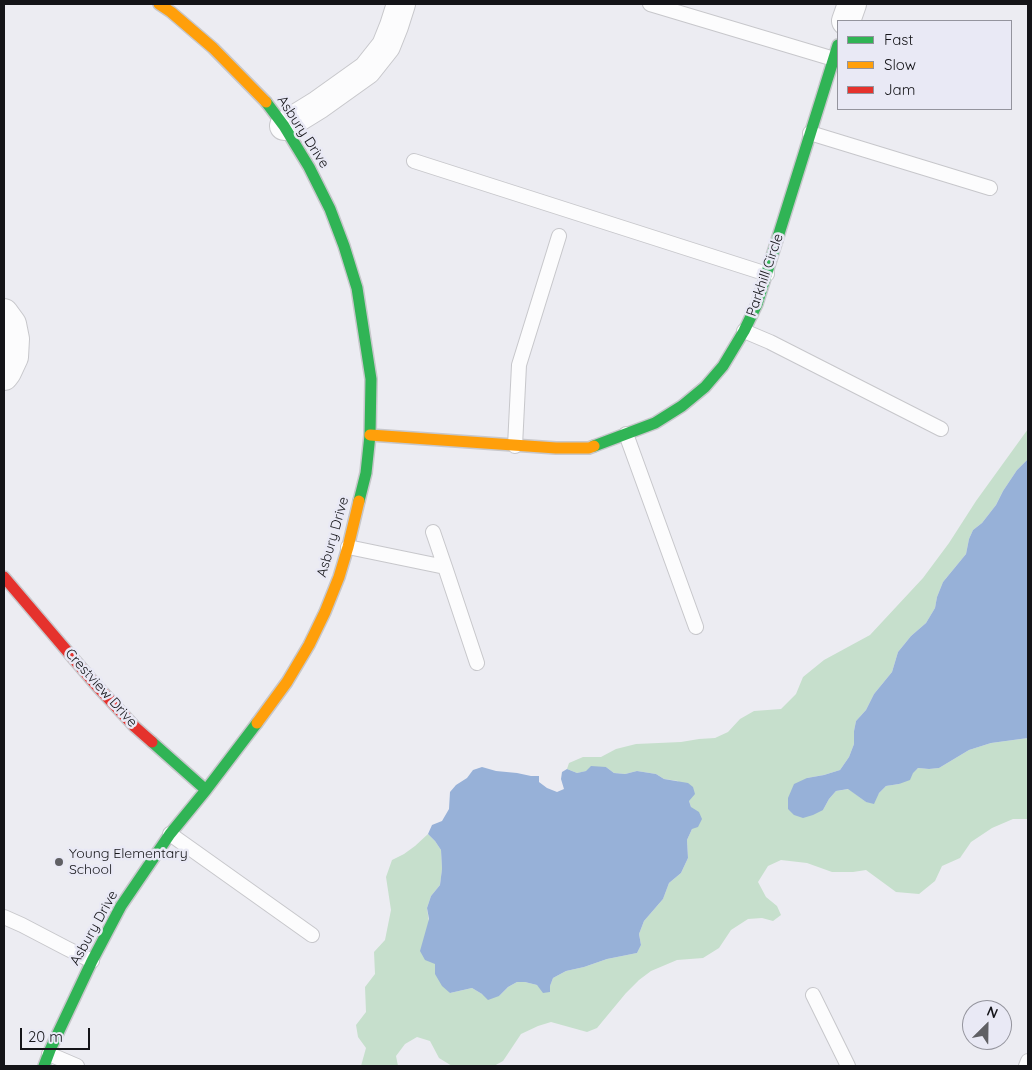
<!DOCTYPE html>
<html>
<head>
<meta charset="utf-8">
<style>
	body { margin:0 }
	#map { position:relative; width:1032px; height:1070px; overflow:hidden; background:#ececf2; font-family:Quicksand,sans-serif }
	canvas { display:block }
	.frame { position:absolute; inset:0; border:5px solid #141418; pointer-events:none }
	.legend { position:absolute; left:837px; top:20px; width:175px; height:90px; box-sizing:border-box; background:#e9e9f5; border:1px solid #94949d; margin:0; padding:6px 9px; list-style:none; font-size:15px; color:#141418 }
	.legend li { display:flex; align-items:center; gap:10px; height:25px }
	.legend b { width:25px; border:1px solid #94949d }
	.north { position:absolute; left:962px; top:1000px; width:50px; height:50px; box-sizing:border-box; background:#e9e9f5; border:1px solid #94949d; border-radius:50%; rotate:23deg; font-size:14px; font-weight:700; line-height:20px; text-align:center; color:#141418 }
	.north::after { content:''; display:block; margin:auto; width:18px; height:22px; background:#606064; clip-path:polygon(50% 0,100% 100%,50% 72%,0 100%) }
	.scale { position:absolute; left:20px; top:1028px; width:70px; height:22px; box-sizing:border-box; border:2px solid #141418; border-top:0; padding-left:6px; font-size:15px; line-height:18px; white-space:nowrap; color:#141418; -webkit-text-stroke:4px #e9e9f5; paint-order:stroke }
</style>
</head>
<body>
<div id="map">
<canvas width="1032" height="1070"></canvas>
<div class="frame"></div>
<ul class="legend">
<li><b style="height:6px;background:#30b455"></b>Fast</li>
<li><b style="height:6px;background:#ff9f0a"></b>Slow</li>
<li><b style="height:6px;background:#e5322d"></b>Jam</li>
</ul>
<div class="north">N</div>
<div class="scale">20 m</div>
</div>
<script>
const g = document.querySelector('canvas').getContext('2d');
g.lineJoin = 'round';
function fillPath(path, color) {
  g.fillStyle = color;
  g.fill(path, 'evenodd');
}
function shape(rows) {
  const path = new Path2D();
  for (const r of rows) {
    path.moveTo(r[0], r[1]);
    for (let i = 2; i < r.length; i += 2) path.lineTo(r[i], r[i + 1]);
  }
  return path;
}
function stroke(path, color, width, dash) {
  g.strokeStyle = color;
  g.lineWidth = width;
  g.lineCap = dash ? 'butt' : 'round';
  g.setLineDash(dash || []);
  g.stroke(path);
}
function label(font, color, halo, rows, align = 'center') {
  g.font = font + ' Quicksand,sans-serif';
  g.lineWidth = 5;
  g.setLineDash([]);
  g.textBaseline = 'middle';
  g.strokeStyle = halo;
  g.fillStyle = color;
  for (const [text, x, y, turn = 0] of rows) {
    g.save();
    g.translate(x, y);
    g.rotate((+turn || 0) * Math.PI / 180);
    g.textAlign = isNaN(turn) ? turn : align;
    if (halo) g.strokeText(text, 0, 0);
    g.fillText(text, 0, 0);
    g.restore();
  }
}
fillPath(shape([
	[1028,429,1028,459,1017,470,1003,491,996,505,982,523,973,530,969,539,966,554,943,582,937,597,935,608,926,623,911,636,898,652,892,672,874,694,866,710,856,721,854,731,854,744,849,757,840,770,824,775,807,778,823,810,829,799,836,791,849,789,866,802,879,793,886,786,899,784,918,768,929,769,939,768,969,750,991,743,1028,738,1028,819,1013,819,992,828,971,842,960,858,942,866,935,881,919,894,896,892,866,870,853,872,832,872,807,863,781,860,768,866,758,882,766,897,777,906,781,915,773,921,762,918,748,919,731,930,719,948,703,958,677,960,651,971,639,980,626,993,597,1028,587,1032,551,1022,538,1026,521,1034,503,1061,494,1066,452,1066,439,1058,430,1041,417,1037,405,1044,396,1056,398,1066,361,1066,366,1048,358,1037,356,1025,366,1012,365,987,375,974,374,952,385,940,391,910,386,877,392,860,404,854,415,846,428,834,435,841,441,850,442,869,440,885,431,896,427,908,435,964,450,993,472,988,482,994,499,996,508,987,517,982,525,982,537,985,550,992,550,986,553,978,566,971,584,967,607,959,637,953,641,945,639,934,644,921,663,899,669,883,681,873,688,858,687,840,692,829,691,807,689,801,678,781,664,779,656,774,637,771,625,774,614,773,606,767,577,773,567,769,569,763,583,757,601,757,616,749,636,744,681,742,699,739,715,738,728,732,740,719,754,711,781,709,796,694,803,677,824,660,870,635,923,578,949,543,976,501]
]), '#c6dfcc');
fillPath(shape([
	[1028,459,1028,738,991,743,969,750,939,768,929,769,918,768,913,773,910,780,899,784,886,786,879,793,874,804,866,802,848,789,836,791,829,799,823,810,813,815,803,818,794,815,788,809,788,798,794,784,807,778,824,775,840,770,849,757,854,744,854,731,856,721,866,710,874,694,892,672,898,652,911,636,926,623,935,608,937,597,943,582,966,554,969,539,973,530,982,523,996,505,1003,491,1017,470],
	[591,766,606,767,614,773,625,774,637,771,656,774,664,779,688,783,693,787,695,794,689,801,691,807,699,812,702,819,698,827,692,829,687,840,688,858,681,873,669,883,663,899,644,921,639,934,641,945,637,953,607,959,584,967,566,971,553,978,550,986,550,992,543,993,537,985,525,982,517,982,508,987,499,996,488,1000,482,994,472,988,450,993,442,986,435,974,435,964,425,960,420,951,429,919,427,908,431,896,440,885,442,869,441,850,435,841,428,834,432,825,442,821,449,809,450,792,456,785,467,778,473,770,482,767,496,771,517,773,531,776,539,776,539,782,547,788,557,792,564,789,561,779,562,772,567,769,577,773,586,771]
]), '#97b1d8');
const lane = shape([
	[650,4,834,59],
	[810,133,990,188],
	[414,161,767,274],
	[744,331,770,342,941,429],
	[626,434,696,627],
	[515,446,519,365,559,236],
	[433,532,445,567],
	[348,547,445,567,477,663],
	[170,834,312,935],
	[4,917,22,925,66,948,92,961],
	[813,995,848,1066],
	[49,1054,77,1066],
	[1026,1066,1028,1061]
]);
const street = shape([
	[846,21,852,4],
	[284,126,318,105,367,70,386,46,394,26,401,4],
	[4,313,12,324,15,339,14,357,7,372,4,376]
]);
const fast = shape([
	[266,102,284,126,309,167,330,209,344,246,357,288,371,379,370,435,366,473,359,501],
	[594,446,655,423,682,406,705,387,723,366,744,331,757,304,838,45],
	[152,742,206,790],
	[44,1066,50,1050,92,961,121,906,170,834,206,790,257,723]
]);
const slow = shape([
	[159,4,171,12,213,48,266,102],
	[370,435,556,448,589,448,594,446],
	[257,723,287,682,309,645,325,612,339,577,348,547,359,501]
]);
const jam = shape([
	[4,577,96,685,135,727,152,742]
]);
stroke(lane, '#c7c7cb', 16);
stroke(street, '#c7c7cb', 30);
stroke(fast, '#c7c7cb', 14);
stroke(slow, '#c7c7cb', 14);
stroke(jam, '#c7c7cb', 14);
stroke(lane, '#fcfcfd', 14);
stroke(street, '#fcfcfd', 28);
stroke(fast, '#30b455', 11);
stroke(slow, '#ff9f0a', 11);
stroke(jam, '#e5322d', 11);
for (const [x, y, r, color] of [
	[59,862,5,"#606064"]
]) {
  const dot = new Path2D();
  dot.arc(x, y, r, 0, 2 * Math.PI);
  g.fillStyle = color;
  g.fill(dot);
  stroke(dot, '#e9e9f5', 2);
}
label('14px', '#141418', '#e9e9f5', [
	["Asbury Drive",303,132,57],
	["Parkhill Circle",765,275,-71],
	["Asbury Drive",333,537,-74],
	["Crestview Drive",101,688,48],
	["Asbury Drive",94,928,-61]
]);
label('14px', '#141418', '#e9e9f5', [
	["Young Elementary",69,854],
	["School",69,870]
], 'left');
</script>
</body>
</html>
